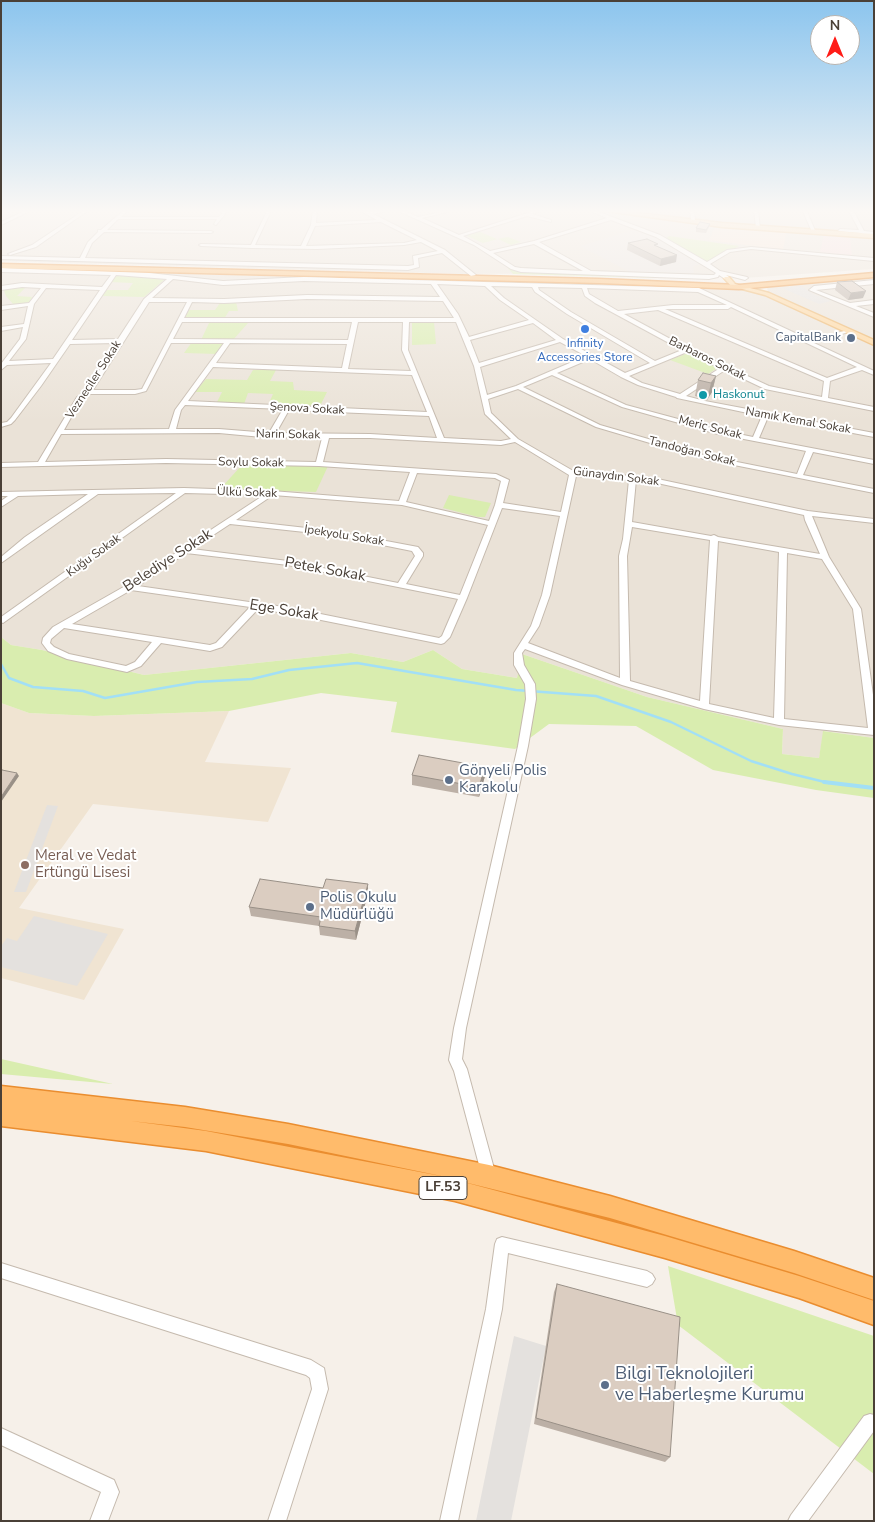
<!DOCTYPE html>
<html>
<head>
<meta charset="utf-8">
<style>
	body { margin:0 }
	#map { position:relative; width:875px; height:1522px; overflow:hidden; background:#f6f0e9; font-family:"Nunito Sans",sans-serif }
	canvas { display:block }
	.frame { position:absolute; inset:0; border:2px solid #4a4037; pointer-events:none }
	.north { position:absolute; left:810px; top:15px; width:50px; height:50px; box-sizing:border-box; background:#fff; border:1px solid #b7b3af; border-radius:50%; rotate:0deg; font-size:14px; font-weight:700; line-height:20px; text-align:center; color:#4a4037 }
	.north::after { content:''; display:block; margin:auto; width:18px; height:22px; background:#ff1c17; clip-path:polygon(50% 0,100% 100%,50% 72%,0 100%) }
</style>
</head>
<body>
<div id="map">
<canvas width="875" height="1522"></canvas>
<div class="frame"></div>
<div class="north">N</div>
</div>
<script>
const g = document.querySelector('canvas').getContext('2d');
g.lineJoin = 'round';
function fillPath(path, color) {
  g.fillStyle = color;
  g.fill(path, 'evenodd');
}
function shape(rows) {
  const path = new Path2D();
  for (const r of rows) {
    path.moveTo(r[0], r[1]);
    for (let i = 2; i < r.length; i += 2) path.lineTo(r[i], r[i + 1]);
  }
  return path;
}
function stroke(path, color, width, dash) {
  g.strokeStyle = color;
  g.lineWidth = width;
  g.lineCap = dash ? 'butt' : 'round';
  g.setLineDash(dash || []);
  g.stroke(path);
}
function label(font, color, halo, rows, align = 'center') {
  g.font = font + ' "Nunito Sans",sans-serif';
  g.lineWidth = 4;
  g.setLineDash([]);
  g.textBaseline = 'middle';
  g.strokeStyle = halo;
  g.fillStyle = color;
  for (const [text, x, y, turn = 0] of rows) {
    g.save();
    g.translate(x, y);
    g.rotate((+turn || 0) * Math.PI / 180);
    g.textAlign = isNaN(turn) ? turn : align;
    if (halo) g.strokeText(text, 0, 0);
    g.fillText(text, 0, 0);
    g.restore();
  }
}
fillPath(shape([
	[1,209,874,209,874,269,745,278,648,273,462,274,1,261],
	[1,269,713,288,768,292,766,284,874,274,874,738,824,731,819,758,782,754,783,729,647,697,522,654,517,678,462,669,433,650,403,662,351,653,144,675,42,650,11,645,1,637,1,503,5,499,1,499]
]), '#eae2d7');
fillPath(shape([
	[716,225,786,233,783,250,709,240]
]), '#f9e4d4');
fillPath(shape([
	[637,229,654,236,703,264,693,266,694,273,630,272,580,246]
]), '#e8e2de');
fillPath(shape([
	[1,703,29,713,94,716,229,711,205,762,291,768,268,822,93,804,19,908,124,929,84,1000,1,978]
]), '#f0e4d2');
fillPath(shape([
	[824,234,850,237,852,257,820,253]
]), '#f7dcdc');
fillPath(shape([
	[478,231,497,239,508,237,521,242,511,245,498,239,483,243,465,235],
	[669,236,739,246,708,263,666,238],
	[507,267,526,272,698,277,661,278,513,274],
	[117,276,141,277,164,280,144,297,102,296,107,290,128,290,133,283,109,282],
	[26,287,17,296,32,297,29,302,14,305,6,296,3,288],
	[236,302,238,311,229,311,224,319,185,318,189,310,215,310,220,303],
	[412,322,434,322,436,344,412,345],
	[209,323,248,323,233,340,201,340],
	[192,342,224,343,218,354,184,353],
	[688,353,719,367,708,374,670,360],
	[253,370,276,370,270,381,293,382,294,390,327,392,320,406,269,403,273,394,248,393,244,404,217,402,222,392,195,392,206,379,247,380],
	[242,465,328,466,316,492,220,489],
	[449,495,491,503,485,517,478,517,443,508],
	[1,637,11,645,42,650,144,675,351,653,403,662,433,650,462,669,517,678,522,654,647,697,783,729,782,754,819,758,823,731,874,738,874,798,816,790,713,770,636,726,549,724,515,749,391,732,397,702,321,693,229,711,94,716,29,713,1,703],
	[1,1059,113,1084,1,1074],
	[668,1266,874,1336,874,1474,678,1325]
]), '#d9edaf');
fillPath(shape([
	[801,286,813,294,831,301,819,304,782,288],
	[47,805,58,806,26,892,14,892],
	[34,916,108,934,77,986,1,967,1,946,7,938,17,941],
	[514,1336,546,1346,511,1521,476,1521]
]), '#e4e1de');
stroke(shape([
	[1,664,9,678,33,687,83,691,105,698,197,682,252,679,289,670,357,663,516,690,596,696,671,722,751,761,792,774,829,783]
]), '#a2dff6', 2.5);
stroke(shape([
	[824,782,874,788]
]), '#a2dff6', 4);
const minor = shape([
	[29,209,34,209,1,225,1,222,29,209],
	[86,209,90,209,36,247,10,255,8,254,32,245,86,209],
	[125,209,129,209,121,217,219,217,225,209,229,209,216,225,214,224,217,219,118,219,107,230,211,231,213,232,211,233,104,232,92,243,85,258,408,266,414,265,413,256,438,251,421,242,404,245,317,249,252,248,201,246,199,245,201,244,251,245,268,209,272,209,255,245,301,246,311,225,313,209,317,209,316,223,377,220,357,209,362,209,370,212,391,209,391,210,373,214,445,250,476,275,471,276,442,253,418,258,419,267,408,270,1,259,1,256,80,258,88,242,98,232,98,230,101,230,125,209],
	[381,222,417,240,404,243,306,246,315,226,381,222],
	[394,209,399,209,418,217,455,209,455,210,422,218,459,235,540,209,545,209,532,214,551,220,551,222,527,216,463,236,490,251,534,241,607,218,586,209,591,209,660,235,707,262,727,250,751,247,874,258,874,261,751,249,730,252,710,264,720,271,747,277,748,278,745,280,726,275,729,277,729,279,725,279,719,275,718,277,709,279,521,272,511,269,474,245,394,209],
	[611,220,656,237,716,273,714,275,709,275,591,271,539,242,611,220],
	[534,244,583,271,521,268,515,267,493,253,534,244],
	[690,209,694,209,695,221,691,220,690,209],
	[754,209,758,209,760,229,756,228,754,209],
	[802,209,806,209,816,233,812,232,802,209],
	[848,209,874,209,874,210,853,210,864,231,874,232,874,234,866,234,866,235,864,236,861,233,838,231,840,229,859,230,848,209],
	[1,268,149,273,223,281,304,277,699,288,810,340,848,330,848,332,814,343,874,371,874,375,862,370,830,381,828,398,874,407,874,411,765,389,725,370,686,396,705,401,874,433,874,437,768,417,759,438,874,460,874,464,813,452,803,475,874,489,874,493,704,459,596,427,518,389,488,399,491,413,518,439,575,472,648,477,808,511,874,519,874,523,812,516,829,557,861,609,874,702,874,735,779,725,704,709,622,685,525,649,522,653,524,665,535,684,536,699,528,746,466,1028,462,1059,467,1069,496,1176,494,1181,489,1183,484,1181,482,1176,454,1071,449,1060,454,1028,518,746,526,699,525,684,514,665,514,653,531,626,542,595,560,516,502,508,467,598,450,637,444,643,441,644,291,614,258,609,222,647,210,651,161,643,141,666,127,672,67,659,48,651,42,643,43,638,53,627,127,585,264,495,185,493,3,623,1,622,1,617,176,493,98,494,1,563,1,557,25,537,88,494,18,496,1,507,1,501,8,496,1,496,1,492,184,488,272,491,399,501,410,472,319,466,166,463,1,467,1,463,38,462,77,397,87,391,116,343,70,344,41,386,15,420,11,424,1,427,1,423,7,422,11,418,51,363,7,365,1,370,1,364,20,339,23,327,1,331,1,327,24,324,28,306,1,310,1,306,29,303,41,288,22,287,1,290,1,286,22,283,102,287,111,275,1,272,1,268],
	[116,275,167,279,144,299,118,339,72,340,116,275],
	[173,279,223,285,304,281,431,284,440,297,307,295,224,299,152,298,173,279],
	[437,284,485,286,500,300,529,320,469,337,458,314,437,284],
	[491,286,532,287,535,292,567,314,650,363,625,373,563,339,504,298,491,286],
	[538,287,582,288,585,296,595,303,682,350,655,361,571,312,539,290,538,287],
	[46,288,100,290,53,359,9,361,26,339,34,304,46,288],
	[587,288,698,292,727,305,673,305,618,311,589,294,587,288],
	[307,299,443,301,454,318,184,318,192,302,224,303,307,299],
	[149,302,187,302,142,389,135,390,93,390,149,302],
	[731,307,857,367,827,378,665,309,728,309,731,307],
	[658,310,824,381,822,397,769,386,689,349,624,314,658,310],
	[182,322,352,322,348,340,173,339,182,322],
	[358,322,403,322,402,350,411,371,348,369,358,322],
	[409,322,456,322,474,366,485,414,511,439,501,441,444,438,408,350,409,322],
	[533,323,556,340,479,363,470,340,533,323],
	[560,342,586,356,516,386,487,395,480,367,560,342],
	[171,343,224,343,175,410,169,429,64,430,82,398,90,394,135,394,146,391,171,343],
	[230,343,347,344,342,368,216,363,230,343],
	[687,352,720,368,680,394,642,383,629,376,687,352],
	[590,359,621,377,638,385,676,397,677,398,762,416,753,437,719,430,626,405,557,373,590,359],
	[213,367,412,375,427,412,188,401,213,367],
	[552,375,622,407,718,434,806,451,797,474,707,456,600,425,523,387,552,375],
	[185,405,283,409,269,433,219,429,176,429,181,410,185,405],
	[289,410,429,416,437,438,370,434,276,433,289,410],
	[219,433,262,437,322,438,316,462,166,459,45,462,61,434,219,433],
	[329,438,370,438,501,445,515,442,569,475,561,512,503,503,509,480,496,474,323,462,329,438],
	[417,473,495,478,501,481,495,505,489,521,406,502,417,473],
	[576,476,629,480,623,539,619,556,620,678,528,643,539,626,550,595,576,476],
	[636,480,648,481,804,515,805,520,820,554,718,537,714,535,711,536,632,522,636,480],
	[273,495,402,505,488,525,460,595,406,584,423,556,423,553,418,547,333,531,236,520,273,495],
	[230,524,333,535,412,551,415,556,398,583,288,561,192,549,230,524],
	[632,527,710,540,700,701,630,681,627,556,632,527],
	[718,541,779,552,774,718,709,704,718,541],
	[186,553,288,565,458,599,442,636,439,638,291,608,138,586,186,553],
	[787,553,822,559,853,609,868,728,784,719,787,553],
	[131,590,250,607,216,643,210,645,72,624,131,590],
	[64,628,152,642,135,662,126,666,69,654,54,647,50,643,51,639,64,628],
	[874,280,874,284,816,290,850,303,874,300,874,304,856,306,874,313,874,317,809,290,814,286,874,280],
	[502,1237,647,1271,652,1274,655,1279,652,1284,647,1287,508,1253,502,1309,458,1521,440,1521,486,1309,495,1244,497,1239,502,1237],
	[1,1263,311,1360,324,1368,328,1389,286,1521,268,1521,312,1389,310,1378,306,1375,1,1278,1,1263],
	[870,1414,874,1415,874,1431,808,1521,788,1521,791,1515,864,1416,870,1414],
	[1,1428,114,1480,119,1492,108,1521,90,1521,101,1492,1,1445,1,1428]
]);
const major = shape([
	[591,209,604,209,722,223,874,234,874,238,722,227,591,209],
	[725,277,729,277,735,284,769,293,874,340,874,345,765,295,731,286,724,278,725,277]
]);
const highway = shape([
	[1,264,599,279,739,285,874,273,874,277,739,289,599,283,1,268,1,264],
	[1,1086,185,1107,288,1124,489,1165,610,1196,794,1251,874,1278,874,1300,794,1273,610,1218,456,1180,665,1236,799,1276,874,1301,874,1325,799,1298,665,1258,455,1201,206,1151,1,1126,1,1106,84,1115,1,1106,1,1086],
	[131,1121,185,1127,288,1144,451,1178,206,1131,131,1121]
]);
stroke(minor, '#c5baae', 2);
stroke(major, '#edb160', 3);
stroke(highway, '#ea8d2f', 3);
fillPath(minor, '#fff');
fillPath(major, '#ffd599');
fillPath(highway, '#ffbb6b');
fillPath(shape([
	[710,224,709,227,706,233,696,232,696,228],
	[628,243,658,247,676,262,660,266,627,250],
	[837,282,863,298,848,300,835,290],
	[716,376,712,392,707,400,695,396,698,380],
	[412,775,485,776,479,797,412,785],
	[323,888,368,893,356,940,320,935,319,926,251,916,249,907],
	[557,1284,670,1457,665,1462,534,1424,554,1292]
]), '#bcb0a6');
fillPath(shape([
	[677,255,676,262,660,266,661,259],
	[866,291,863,298,848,300,851,293],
	[716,376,712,392,707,400,711,383],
	[485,767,485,776,479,797,479,787],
	[17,773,19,776,1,802,1,797],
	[368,884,368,893,356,940,355,931]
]), '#999087');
const building = shape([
	[700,222,710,224,706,230,696,228,700,222],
	[647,239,658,244,654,245,677,255,661,259,628,243,647,239],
	[852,281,866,291,851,293,837,282,852,281],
	[703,373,716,376,711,383,698,380,703,373],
	[419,755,485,767,479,787,412,775,419,755],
	[2,770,17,773,1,797,1,771,2,770],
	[260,879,323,888,326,879,368,884,355,931,319,926,321,917,249,907,260,879],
	[557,1284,680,1317,670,1457,536,1418,557,1284]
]);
fillPath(building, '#dbcdc1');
stroke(building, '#999087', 1);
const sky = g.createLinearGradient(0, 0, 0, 422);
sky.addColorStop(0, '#8cc5ee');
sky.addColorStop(0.5, '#fbf8f5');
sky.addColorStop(1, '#fbf8f500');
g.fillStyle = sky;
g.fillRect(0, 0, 875, 422);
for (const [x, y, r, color] of [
	[585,329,5,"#3f7fe0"],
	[851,338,5,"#5c6f8a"],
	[703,395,5,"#0f9aa8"],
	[449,780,5,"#5c6f8a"],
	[25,865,5,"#8d6e63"],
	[310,907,5,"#5c6f8a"],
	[605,1385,5,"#5c6f8a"]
]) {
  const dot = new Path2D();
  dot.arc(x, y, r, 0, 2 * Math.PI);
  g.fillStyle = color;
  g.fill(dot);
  stroke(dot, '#fff', 2);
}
label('12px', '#4e5e75', '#fff', [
	["CapitalBank",841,338]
], 'right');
label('12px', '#366cbe', '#fff', [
	["Infinity",585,344],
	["Accessories Store",585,358]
]);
label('12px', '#4a4037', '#fff', [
	["Barbaros Sokak",707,359,26],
	["Vezneciler Sokak",94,380,-57],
	["Şenova Sokak",307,409,3],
	["Namık Kemal Sokak",798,421,10],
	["Meriç Sokak",710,428,14],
	["Narin Sokak",288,435,1],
	["Tandoğan Sokak",692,452,14],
	["Soylu Sokak",251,463,1],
	["Günaydın Sokak",616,477,7],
	["Ülkü Sokak",247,493,2],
	["İpekyolu Sokak",344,536,9],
	["Kuğu Sokak",94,556,-36]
]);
label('12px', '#0d838f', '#fff', [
	["Haskonut",713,395]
], 'left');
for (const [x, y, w] of [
	[443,1188,48]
]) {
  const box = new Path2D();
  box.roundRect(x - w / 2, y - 11.5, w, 23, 4);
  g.fillStyle = '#fff';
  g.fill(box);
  stroke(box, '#4a4037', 1);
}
label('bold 14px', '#4a4037', null, [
	["LF.53",443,1188]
]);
label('15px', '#4a4037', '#fff', [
	["Belediye Sokak",168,561,-33],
	["Petek Sokak",325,570,10],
	["Ege Sokak",284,611,9]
]);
label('15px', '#4e5e75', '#fff', [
	["Gönyeli Polis",459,771],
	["Karakolu",459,788],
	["Polis Okulu",320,898],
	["Müdürlüğü",320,915]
], 'left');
label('15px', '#785e54', '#fff', [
	["Meral ve Vedat",35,856],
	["Ertüngü Lisesi",35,873]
], 'left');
label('18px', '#4e5e75', '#fff', [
	["Bilgi Teknolojileri",615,1375],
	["ve Haberleşme Kurumu",615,1396]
], 'left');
</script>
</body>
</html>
